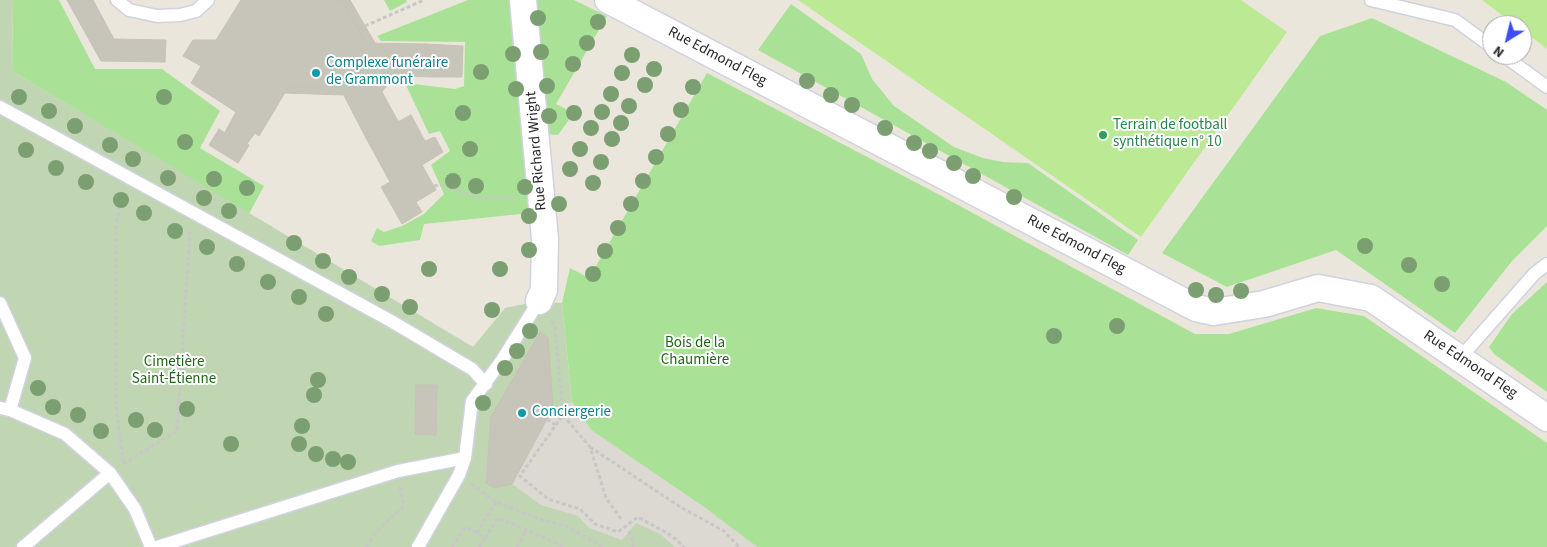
<!DOCTYPE html>
<html>
<head>
<meta charset="utf-8">
<style>
	body { margin:0 }
	#map { position:relative; width:1547px; height:547px; overflow:hidden; background:#ebe6db; font-family:"Source Sans 3",sans-serif }
	canvas { display:block }
	.north { position:absolute; left:1482px; top:15px; width:50px; height:50px; box-sizing:border-box; background:#fff; border:1px solid #a9a9a9; border-radius:50%; rotate:216deg; font-size:14px; font-weight:700; line-height:20px; text-align:center; color:#292929 }
	.north::after { content:''; display:block; margin:auto; width:18px; height:22px; background:#3b4cf9; clip-path:polygon(50% 0,100% 100%,50% 72%,0 100%) }
</style>
</head>
<body>
<div id="map">
<canvas width="1547" height="547"></canvas>
<div class="north">N</div>
</div>
<script>
const g = document.querySelector('canvas').getContext('2d');
g.lineJoin = 'round';
function fillPath(path, color) {
  g.fillStyle = color;
  g.fill(path, 'evenodd');
}
function shape(rows) {
  const path = new Path2D();
  for (const r of rows) {
    path.moveTo(r[0], r[1]);
    for (let i = 2; i < r.length; i += 2) path.lineTo(r[i], r[i + 1]);
  }
  return path;
}
function stroke(path, color, width, dash) {
  g.strokeStyle = color;
  g.lineWidth = width;
  g.lineCap = dash ? 'butt' : 'round';
  g.setLineDash(dash || []);
  g.stroke(path);
}
function label(font, color, halo, rows, align = 'center') {
  g.font = font + ' "Source Sans 3",sans-serif';
  g.lineWidth = 4;
  g.setLineDash([]);
  g.textBaseline = 'middle';
  g.strokeStyle = halo;
  g.fillStyle = color;
  for (const [text, x, y, turn = 0] of rows) {
    g.save();
    g.translate(x, y);
    g.rotate((+turn || 0) * Math.PI / 180);
    g.textAlign = isNaN(turn) ? turn : align;
    if (halo) g.strokeText(text, 0, 0);
    g.fillText(text, 0, 0);
    g.restore();
  }
}
fillPath(shape([
	[13,0,59,0,95,69,162,69,220,111,200,148,264,186,249,214,12,71],
	[384,0,406,0,407,2,390,11],
	[468,0,512,0,530,213,424,224,420,240,379,246,371,241,377,228,384,232,402,226,424,214,444,194,431,165,450,151,440,131,429,134,405,83,455,89,464,86,465,42,381,41,377,36],
	[537,0,574,0,607,16,556,104,574,113,558,135,546,134,534,5],
	[791,4,861,54,872,79,894,106,954,147,983,158,1003,162,1028,163,1138,240,1128,255,758,50],
	[1372,18,1506,82,1547,110,1547,226,1512,261,1455,333,1336,250,1227,287,1162,253,1320,36],
	[707,73,936,193,1195,334,1229,334,1316,308,1364,316,1547,443,1547,547,757,547,704,507,591,430,572,402,562,303,570,268,589,278],
	[1547,282,1547,392,1494,354,1489,347,1512,314]
]), '#a9e297');
fillPath(shape([
	[0,0,13,0,12,71,473,347,505,308,539,301,562,303,572,402,591,430,704,507,757,547,0,547]
]), '#c0d5b2');
fillPath(shape([
	[798,0,1241,0,1287,32,1141,237],
	[1482,0,1547,0,1547,49,1522,30,1522,25,1515,25]
]), '#bce993');
fillPath(shape([
	[572,402,591,430,704,507,757,547,675,547,660,534,636,523,622,540,589,528,578,516,541,505,512,484,553,408]
]), '#dcd9d2');
const building = shape([
	[67,0,93,0,114,39,166,40,165,62,101,61,67,0],
	[241,0,342,0,366,43,426,44,426,50,444,51,444,69,434,69,434,77,393,76,382,92,398,121,366,138,339,86,289,86,259,136,255,133,247,144,249,145,248,147,224,134,236,112,191,83,201,66,183,56,193,40,216,40,241,0],
	[342,0,350,0,375,43,366,43,342,0],
	[426,44,463,46,462,77,434,77,434,69,444,69,444,51,426,50,426,44],
	[289,86,339,86,343,95,285,93,289,86],
	[411,115,425,141,435,137,443,152,422,165,436,190,416,202,422,212,402,224,381,187,390,182,366,138,411,115],
	[219,129,225,133,226,136,248,147,238,163,209,145,219,129],
	[540,332,548,338,553,408,512,484,494,488,486,483,491,417,540,332],
	[416,385,437,385,436,435,415,434,416,385]
]);
fillPath(building, '#c7c4ba');
stroke(building, '#c7c2b5', 1);
const service = shape([
	[117,0,129,10,157,16,180,15,196,11,208,0],
	[1371,0,1455,20,1492,47],
	[1503,55,1547,87],
	[0,107,391,321,472,369,486,384],
	[0,303,25,358,10,410],
	[1460,358,1535,273,1547,264],
	[0,408,10,410,65,434,110,473,135,509,151,547],
	[23,547,110,473],
	[157,547,398,471,465,458],
	[418,547,459,475,465,458,472,401,502,360,539,301]
]);
const minor = shape([
	[523,0,545,239,544,290,539,301],
	[608,0,1196,308,1214,312,1264,304,1318,288,1371,298,1547,418]
]);
stroke(service, '#d0d2e2', 15);
stroke(minor, '#d0d2e2', 29);
stroke(shape([
	[365,26,424,0],
	[434,186,440,185,482,198,518,198],
	[122,193,116,226,116,405,123,461],
	[551,321,555,327,563,415,520,476,548,499,580,509,595,524,618,532,638,517,672,536,684,547],
	[563,415,590,447,606,498,622,520],
	[547,419,555,425],
	[590,447,682,508,724,531,739,547],
	[123,464,177,431,190,231],
	[471,484,496,502,537,518,568,527,603,547],
	[496,502,477,533,485,538,498,518,565,547],
	[629,531,633,541,633,547],
	[366,547,376,532,404,506,400,487],
	[452,547,465,527,477,533],
	[479,547,485,538],
	[517,547,526,530]
]), '#c7c7c7', 3, [4, 2.5]);
stroke(service, '#fff', 12);
stroke(minor, '#fff', 26);
g.fillStyle = '#7c9f71';
for (const [x, y] of [
	[538,18],
	[598,22],
	[587,43],
	[541,52],
	[513,54],
	[632,55],
	[573,64],
	[654,69],
	[481,72],
	[622,73],
	[807,81],
	[645,85],
	[547,86],
	[693,87],
	[516,89],
	[611,94],
	[831,95],
	[19,97],
	[164,97],
	[852,105],
	[629,106],
	[681,110],
	[49,111],
	[602,112],
	[463,113],
	[574,113],
	[549,116],
	[621,123],
	[75,126],
	[591,128],
	[885,128],
	[668,134],
	[612,139],
	[185,142],
	[914,143],
	[110,145],
	[470,149],
	[580,149],
	[26,150],
	[930,151],
	[656,157],
	[133,159],
	[601,162],
	[954,163],
	[56,168],
	[570,169],
	[973,176],
	[168,178],
	[214,179],
	[453,181],
	[643,181],
	[86,182],
	[593,183],
	[476,186],
	[525,187],
	[247,188],
	[1014,197],
	[204,198],
	[121,200],
	[559,204],
	[631,204],
	[229,211],
	[144,213],
	[529,216],
	[618,228],
	[175,231],
	[294,243],
	[1365,246],
	[207,247],
	[529,250],
	[605,251],
	[323,261],
	[237,264],
	[1409,265],
	[429,269],
	[500,269],
	[593,274],
	[349,277],
	[268,282],
	[1442,284],
	[1196,290],
	[1241,291],
	[382,294],
	[1216,295],
	[299,297],
	[410,307],
	[492,310],
	[326,314],
	[1117,326],
	[530,331],
	[1054,336],
	[517,351],
	[505,368],
	[318,380],
	[38,388],
	[314,395],
	[483,403],
	[53,407],
	[187,409],
	[78,415],
	[136,420],
	[302,426],
	[155,430],
	[101,431],
	[231,444],
	[299,444],
	[316,454],
	[333,459],
	[348,462]
]) {
  g.beginPath();
  g.arc(x, y, 8, 0, 2 * Math.PI);
  g.fill();
}
for (const [x, y, r, color] of [
	[316,73,5,"#0f9aa8"],
	[1103,135,5,"#2e9e5b"],
	[522,413,5,"#0f9aa8"]
]) {
  const dot = new Path2D();
  dot.arc(x, y, r, 0, 2 * Math.PI);
  g.fillStyle = color;
  g.fill(dot);
  stroke(dot, '#fff', 2);
}
label('15px', '#292929', '#fff', [
	["Rue Edmond Fleg",717,57,28],
	["Rue Richard Wright",537,151,-95],
	["Rue Edmond Fleg",1076,245,28],
	["Rue Edmond Fleg",1470,365,34]
]);
label('15px', '#0d838f', '#fff', [
	["Complexe funéraire",326,64],
	["de Grammont",326,81],
	["Conciergerie",532,413]
], 'left');
label('15px', '#27864d', '#fff', [
	["Terrain de football",1113,126],
	["synthétique n° 10",1113,143]
], 'left');
label('15px', '#22651a', '#fff', [
	["Bois de la",695,344],
	["Chaumière",695,361],
	["Cimetière",174,363],
	["Saint-Étienne",174,380]
]);
</script>
</body>
</html>
